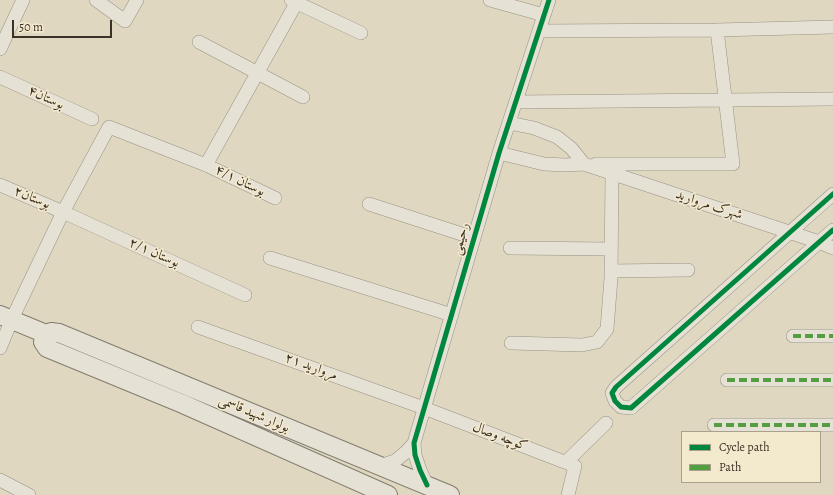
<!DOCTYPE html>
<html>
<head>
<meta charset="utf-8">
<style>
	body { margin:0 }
	#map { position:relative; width:833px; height:495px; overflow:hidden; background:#dfd7bf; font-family:Alegreya,serif }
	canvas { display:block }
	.legend { position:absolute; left:681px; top:431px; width:140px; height:52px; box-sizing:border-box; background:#f3e9cd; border:1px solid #a99f8b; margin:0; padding:5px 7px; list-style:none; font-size:12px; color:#3b3127 }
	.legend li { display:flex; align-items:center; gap:8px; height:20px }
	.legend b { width:20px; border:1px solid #a99f8b }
	.scale { position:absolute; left:12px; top:20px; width:100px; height:18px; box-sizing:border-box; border:2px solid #3b3127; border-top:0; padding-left:5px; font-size:12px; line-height:14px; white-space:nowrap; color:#3b3127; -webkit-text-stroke:3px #f3e9cd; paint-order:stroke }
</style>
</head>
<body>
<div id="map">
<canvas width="833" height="495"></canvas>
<ul class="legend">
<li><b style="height:5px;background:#00873e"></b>Cycle path</li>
<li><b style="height:5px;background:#529e41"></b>Path</li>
</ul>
<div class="scale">50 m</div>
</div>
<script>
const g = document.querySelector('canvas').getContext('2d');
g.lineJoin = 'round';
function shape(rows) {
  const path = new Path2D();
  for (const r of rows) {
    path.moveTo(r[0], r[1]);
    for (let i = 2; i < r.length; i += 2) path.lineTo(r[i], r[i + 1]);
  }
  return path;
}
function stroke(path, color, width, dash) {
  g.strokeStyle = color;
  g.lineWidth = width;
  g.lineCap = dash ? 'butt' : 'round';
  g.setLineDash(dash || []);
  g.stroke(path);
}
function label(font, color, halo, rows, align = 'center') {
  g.font = font + ' Alegreya,Amiri,serif';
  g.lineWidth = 3;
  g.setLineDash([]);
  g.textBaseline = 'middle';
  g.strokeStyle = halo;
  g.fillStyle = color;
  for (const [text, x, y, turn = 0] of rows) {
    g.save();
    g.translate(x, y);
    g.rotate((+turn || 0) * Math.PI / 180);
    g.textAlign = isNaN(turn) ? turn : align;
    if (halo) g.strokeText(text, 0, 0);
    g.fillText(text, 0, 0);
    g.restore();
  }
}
const street = shape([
	[96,0,125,21,137,0],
	[291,0,361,33],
	[490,0,544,15],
	[539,31,717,30,833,27],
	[199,42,303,97],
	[0,49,23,0],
	[0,77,92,119],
	[516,102,833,99],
	[509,123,534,128,557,137,571,148,584,164],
	[499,153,544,164,565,165,584,164,819,242,833,248],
	[596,164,733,164,717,30],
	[206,165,298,0],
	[0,185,63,212,245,295],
	[833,194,616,387,612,393,615,401,621,407,631,408,833,230],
	[369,204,474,238],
	[510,248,611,249],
	[270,258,452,315],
	[611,271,688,270],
	[198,327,424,408,575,466,568,495],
	[793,336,833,336],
	[511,343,582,345,597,342,607,329,611,278,612,173],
	[0,348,12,319,63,212,109,127,206,165,275,198],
	[727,380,833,380],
	[714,425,833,425],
	[566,462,606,423],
	[380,466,395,461,406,452,414,443],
	[0,480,29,495],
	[427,485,420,470,415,455,414,443,499,153,549,0]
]);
const secondary = shape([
	[0,315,46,334],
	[388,495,183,404,47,348,43,342,46,334,51,332,59,333,450,495]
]);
stroke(street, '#989284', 14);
stroke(secondary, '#827c6f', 20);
stroke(street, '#e6e1d5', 13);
stroke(secondary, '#e6e1d5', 18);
stroke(shape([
	[793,336,833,336],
	[727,380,833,380],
	[714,425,833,425]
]), '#529e41', 4, [8, 4]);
stroke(shape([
	[833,194,616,387,612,393,615,401,621,407,631,408,833,230],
	[427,485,420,470,415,455,414,443,499,153,549,0]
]), '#00873e', 5);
label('14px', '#3b3127', '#f3e9cd', [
	["بوستان۴",46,98,25],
	["بوستان ۴/۱",240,181,26],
	["بوستان۲",32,198,23],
	["شهرک مروارید",709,205,18],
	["رحیمی",461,239,-74],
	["بوستان ۲/۱",154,253,24],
	["مروارید ۲۱",311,367,20],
	["بولوار شهید قاسمی",254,414,23],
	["کوچه وصال",500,437,21]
]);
</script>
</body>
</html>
